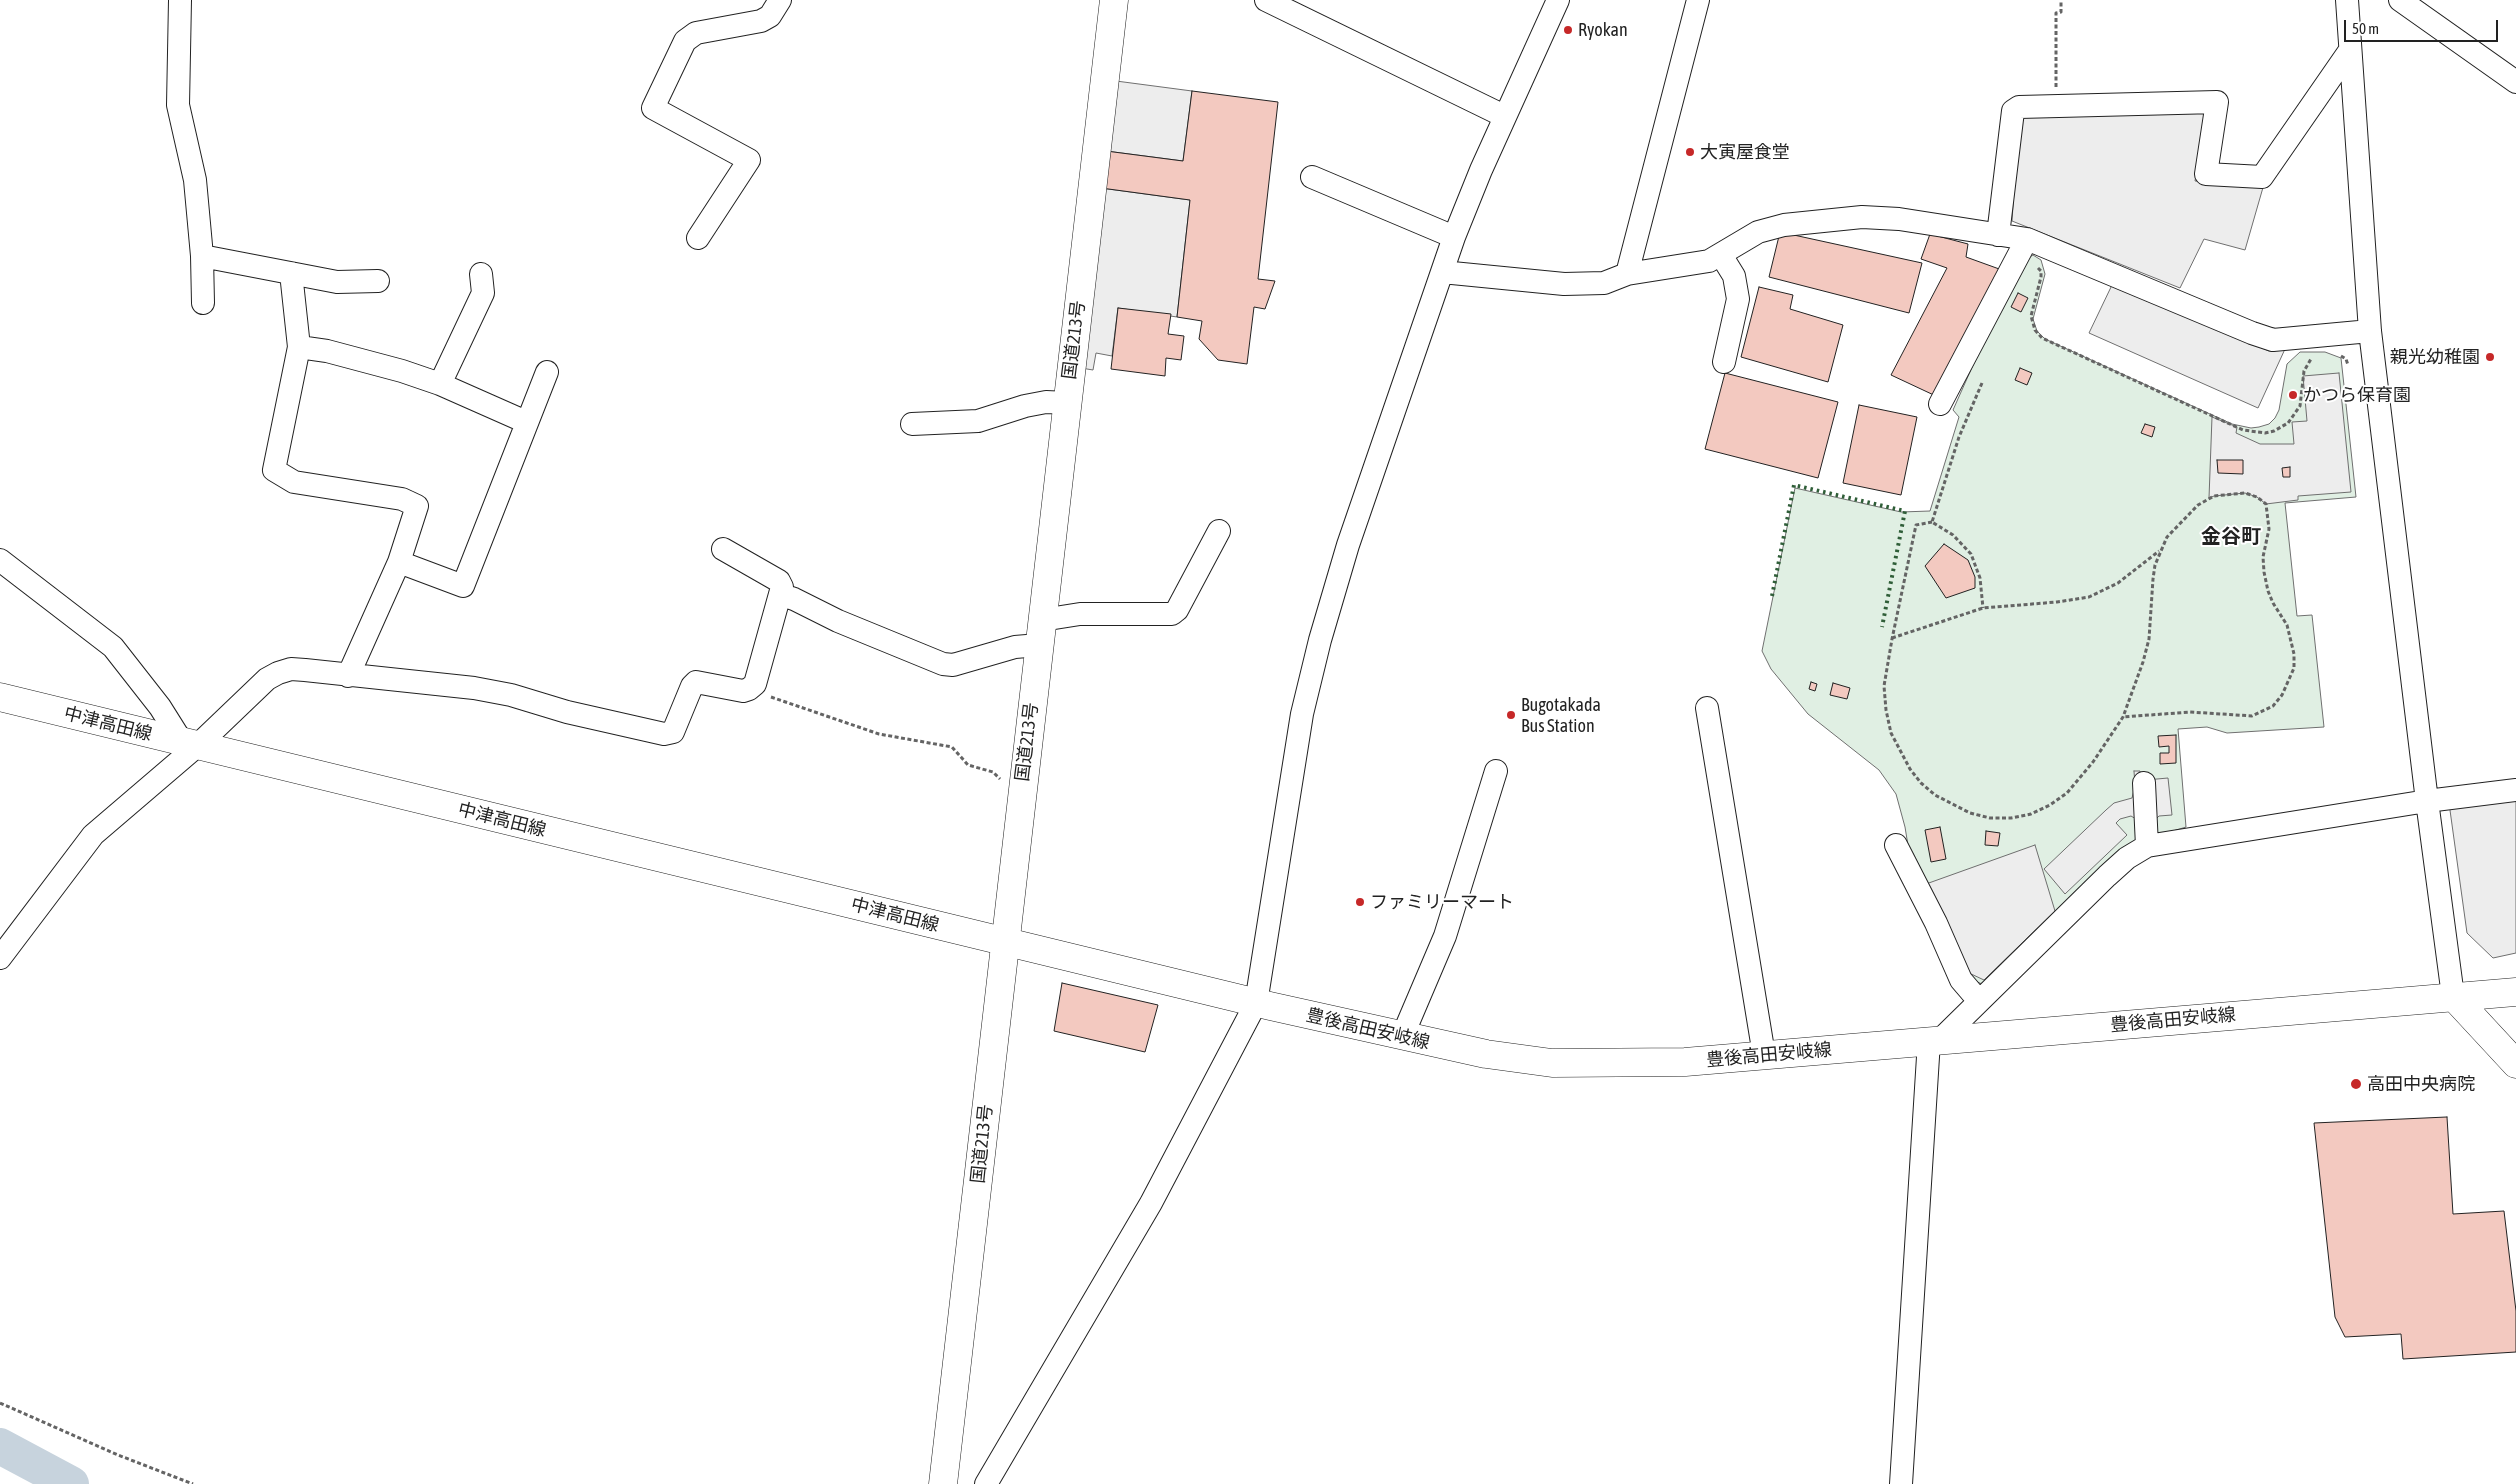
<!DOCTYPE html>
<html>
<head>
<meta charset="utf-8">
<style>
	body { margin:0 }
	#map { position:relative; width:2516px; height:1484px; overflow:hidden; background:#fff; font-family:"Asap Condensed",sans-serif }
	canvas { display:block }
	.scale { position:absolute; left:2344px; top:20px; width:154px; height:22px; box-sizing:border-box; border:2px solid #222; border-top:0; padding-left:6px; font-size:15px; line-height:18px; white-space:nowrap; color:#222; -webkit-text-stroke:4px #fff; paint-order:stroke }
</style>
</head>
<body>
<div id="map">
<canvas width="2516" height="1484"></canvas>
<div class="scale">50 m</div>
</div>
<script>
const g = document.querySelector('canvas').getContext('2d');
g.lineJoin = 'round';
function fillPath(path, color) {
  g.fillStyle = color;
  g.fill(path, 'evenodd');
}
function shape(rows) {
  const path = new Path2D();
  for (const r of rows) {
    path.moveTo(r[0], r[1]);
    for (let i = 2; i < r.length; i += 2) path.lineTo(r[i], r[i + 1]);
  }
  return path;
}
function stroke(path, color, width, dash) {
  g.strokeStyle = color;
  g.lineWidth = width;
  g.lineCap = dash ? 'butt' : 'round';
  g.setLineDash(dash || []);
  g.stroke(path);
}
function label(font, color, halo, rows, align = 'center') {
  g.font = font + ' "Asap Condensed","Noto Sans JP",sans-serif';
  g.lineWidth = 4;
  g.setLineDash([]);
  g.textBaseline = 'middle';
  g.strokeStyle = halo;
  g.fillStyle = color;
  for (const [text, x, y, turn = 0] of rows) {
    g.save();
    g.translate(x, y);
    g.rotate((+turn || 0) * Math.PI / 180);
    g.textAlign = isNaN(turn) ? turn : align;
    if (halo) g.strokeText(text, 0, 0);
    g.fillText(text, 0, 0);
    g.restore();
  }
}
const green = shape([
	[2033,255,2041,260,2045,274,2033,319,2037,331,2045,339,2232,424,2251,428,2259,427,2269,424,2275,418,2279,410,2287,364,2300,352,2325,352,2341,358,2356,497,2285,503,2297,616,2312,615,2324,727,2227,733,2207,727,2178,729,2186,827,2141,841,1984,985,1969,978,1911,864,1905,827,1896,794,1879,770,1808,714,1771,669,1762,651,1795,488,1901,512,1930,511,1959,417,1953,410,1982,345,2025,260,2033,255]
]);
fillPath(green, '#e0efe3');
stroke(green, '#6f6f6f', 1);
const parking = shape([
	[1116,81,1192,91,1183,161,1106,151,1116,81],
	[2209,109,2195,181,2264,184,2245,250,2204,239,2180,288,2012,221,2019,113,2209,109],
	[1101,188,1190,200,1177,317,1118,308,1112,356,1096,353,1093,370,1081,368,1101,188],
	[2112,285,2269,351,2285,349,2258,408,2089,333,2112,285],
	[2339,373,2351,492,2298,496,2298,500,2266,504,2257,497,2245,493,2214,496,2209,498,2212,417,2237,427,2236,433,2260,444,2294,444,2292,422,2307,421,2303,376,2339,373],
	[2134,771,2140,771,2141,778,2146,780,2168,778,2172,815,2159,816,2156,819,2136,819,2131,816,2120,819,2116,823,2127,835,2065,894,2044,869,2106,810,2114,803,2132,798,2135,786,2134,771],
	[2516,795,2516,953,2493,958,2467,933,2449,803,2516,795],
	[2035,845,2055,911,1984,980,1969,973,1926,884,2035,845]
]);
fillPath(parking, '#ededed');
stroke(parking, '#6f6f6f', 1);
stroke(shape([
	[0,1446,71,1484]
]), '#c7d3dd', 36);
const building = shape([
	[1192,91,1278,102,1258,279,1275,281,1265,309,1254,307,1247,364,1218,360,1199,339,1202,321,1177,317,1190,200,1101,188,1106,151,1183,161,1192,91],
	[1780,232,1922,263,1909,313,1769,277,1780,232],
	[1930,234,1968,244,1966,257,2002,270,1938,397,1891,375,1947,268,1921,259,1930,234],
	[1759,287,1793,295,1790,309,1843,325,1828,382,1741,357,1759,287],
	[2018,293,2028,298,2021,312,2011,307,2018,293],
	[1118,308,1171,314,1168,334,1184,336,1181,360,1166,358,1165,376,1111,369,1118,308],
	[2020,368,2032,373,2027,385,2015,380,2020,368],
	[1725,373,1838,402,1818,478,1705,449,1725,373],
	[1859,405,1917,417,1901,495,1843,483,1859,405],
	[2145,424,2155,427,2152,437,2141,433,2145,424],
	[2217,460,2243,460,2243,474,2218,473,2217,460],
	[2290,467,2290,477,2283,477,2282,468,2290,467],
	[1944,544,1968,560,1975,577,1975,588,1946,598,1925,566,1944,544],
	[1811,682,1817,684,1815,691,1809,689,1811,682],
	[1833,683,1850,688,1847,699,1830,695,1833,683],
	[2176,735,2176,763,2160,764,2160,753,2169,753,2169,746,2159,747,2158,736,2176,735],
	[1940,827,1946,859,1931,862,1925,830,1940,827],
	[1986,831,2000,833,1998,846,1985,845,1986,831],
	[1062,983,1158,1005,1145,1052,1054,1031,1062,983],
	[2447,1117,2453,1214,2504,1211,2516,1311,2516,1352,2403,1359,2401,1334,2345,1337,2335,1317,2314,1123,2447,1117]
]);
fillPath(building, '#f3c9c0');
stroke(building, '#222', 1);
const minor = shape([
	[180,0,178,105,195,180,202,256,203,303],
	[1266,0,1504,116],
	[2347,0,2370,331,2427,801,2453,996],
	[2400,0,2516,82],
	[1312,177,1454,237],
	[1998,235,2013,111,2019,107,2217,102,2206,174,2262,177,2350,50],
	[698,238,749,160,653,108,685,41,696,33,761,21,770,16,780,0],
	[1721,255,1734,276,1738,299,1724,362],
	[202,256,337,282,378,281],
	[1442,272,1564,284,1604,283,1627,274,1698,0],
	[291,273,299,347,274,470,294,482,402,499,417,506,399,562,348,676],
	[1627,274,1709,261,1758,232,1784,225,1862,217,1899,219,2027,239,2252,333,2273,340,2370,331],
	[299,347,327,351,402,371,440,384,526,422],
	[440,384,483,293,481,274],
	[1940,404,2027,239],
	[912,424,978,421,1025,406,1046,402,1067,403],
	[0,560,113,647,160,707,182,742],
	[399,562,463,586,547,372],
	[780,598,785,596,794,599,838,621,943,664,953,665,1015,647,1039,645],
	[1042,620,1080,614,1172,614,1177,610,1219,531],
	[1707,708,1764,1055],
	[2144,783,2147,846],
	[1896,845,1936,923,1961,980,1979,1001],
	[0,958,93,835,197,746,267,679,278,673,291,669,305,670,474,688,511,695,567,712,664,734,673,732,692,686,696,682,743,691,749,689,755,684,782,587,779,581,723,549],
	[1402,1037,1445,936,1496,771],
	[1940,1040,2107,876,2127,858,2147,846,2427,801,2516,790],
	[986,1484,1151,1203,1256,1003,1302,714,1320,640,1348,545,1454,237,1481,170,1558,0],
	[1901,1484,1929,1041]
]);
const major = shape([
	[0,697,1270,1006,1486,1054,1552,1063,1685,1062,2516,992],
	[2453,996,2516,1064]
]);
const highway = shape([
	[943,1484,1114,0]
]);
stroke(minor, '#222', 24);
stroke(major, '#222', 29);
stroke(highway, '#222', 29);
stroke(shape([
	[2056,87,2056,13,2061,12,2061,0],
	[2038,268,2041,271,2041,277,2031,316,2035,330,2042,338,2243,430,2265,433,2274,431,2288,423,2300,406,2304,371,2311,359],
	[2341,356,2346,359,2348,365],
	[1982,383,1959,437,1932,522,1953,535,1971,554,1980,578,1983,608],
	[1932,522,1916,525,1892,639,1884,686,1886,710,1891,733,1910,769,1921,783,1935,795,1970,813,1990,818,2011,818,2031,814,2050,805,2067,793,2093,762,2123,717,2143,662,2149,639,2153,579,2155,565,2167,537,2198,505,2214,496,2245,493,2257,497,2266,504,2269,529,2263,557,2264,572,2268,591,2273,603,2287,625,2294,654,2294,668,2282,695,2273,706,2252,716,2190,712,2123,717],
	[1892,638,1983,608,2057,602,2089,597,2118,583,2159,551],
	[771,697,879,734,952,747,968,765,993,772,1000,779],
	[0,1403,118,1455,193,1484]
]), '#646464', 3, [4, 2.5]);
stroke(minor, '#fff', 22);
stroke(major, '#fff', 28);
stroke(highway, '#fff', 28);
stroke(shape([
	[1772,596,1794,485,1905,511,1882,627]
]), '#2f5e38', 4, [2.5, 4]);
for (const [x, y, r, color] of [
	[1568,30,5,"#c62828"],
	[1690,152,5,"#c62828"],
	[2490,357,5,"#c62828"],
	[2293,395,5,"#c62828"],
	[1511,715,5,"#c62828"],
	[1360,902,5,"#c62828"],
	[2356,1084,6,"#c62828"]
]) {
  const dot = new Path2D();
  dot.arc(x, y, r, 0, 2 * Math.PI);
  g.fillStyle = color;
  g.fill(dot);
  stroke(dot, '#fff', 2);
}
label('18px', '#222', '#fff', [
	["Ryokan",1578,30],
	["大寅屋食堂",1700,152],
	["親光幼稚園",2480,357,"right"],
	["かつら保育園",2303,395],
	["Bugotakada",1521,705],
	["Bus Station",1521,726],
	["ファミリーマート",1370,902],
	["高田中央病院",2367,1084]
], 'left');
label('18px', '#222', '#fff', [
	["国道213号",1074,340,-83],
	["中津高田線",108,724,14],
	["国道213号",1027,742,-83],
	["中津高田線",502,820,14],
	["中津高田線",895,915,14],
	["豊後高田安岐線",2173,1020,-5],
	["豊後高田安岐線",1368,1029,13],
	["豊後高田安岐線",1769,1055,-5],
	["国道213号",982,1144,-84]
]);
label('bold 20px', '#222', '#fff', [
	["金谷町",2231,537]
]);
</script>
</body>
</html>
